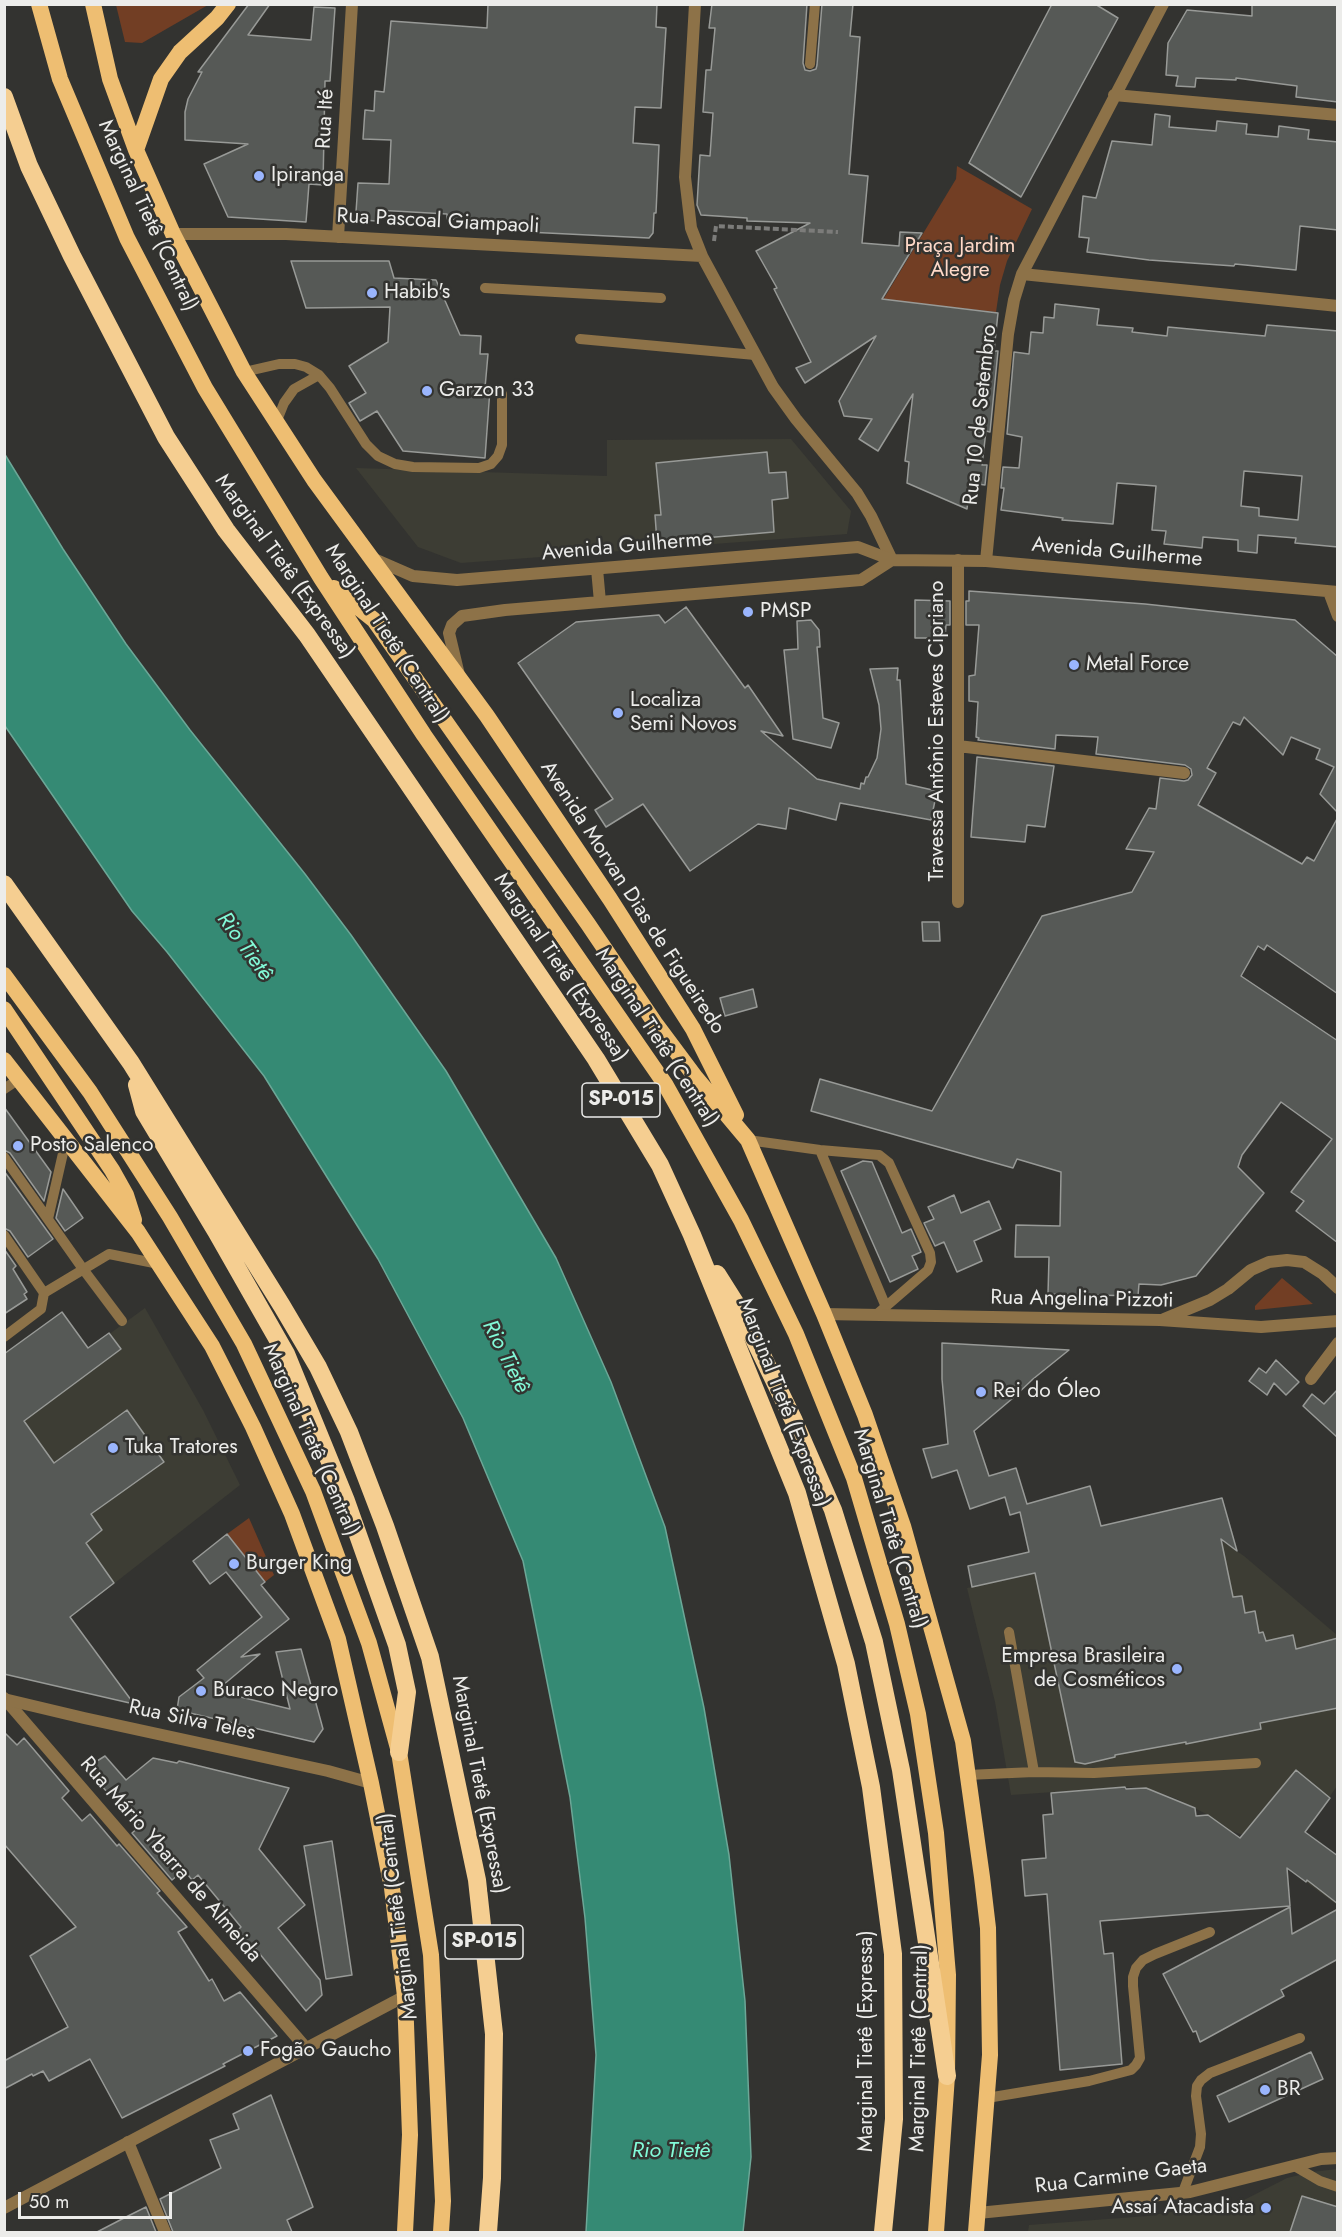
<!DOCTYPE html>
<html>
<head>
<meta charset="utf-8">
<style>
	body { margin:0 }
	#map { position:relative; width:1342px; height:2237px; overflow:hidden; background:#333330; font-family:Jost,sans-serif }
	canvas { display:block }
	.frame { position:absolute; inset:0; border:6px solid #ececea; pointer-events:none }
	.scale { position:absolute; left:18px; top:2192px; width:154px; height:27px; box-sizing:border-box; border:3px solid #ececea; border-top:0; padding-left:8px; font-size:18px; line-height:21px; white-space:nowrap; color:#ececea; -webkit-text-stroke:4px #333330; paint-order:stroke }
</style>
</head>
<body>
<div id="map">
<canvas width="1342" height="2237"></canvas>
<div class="frame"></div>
<div class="scale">50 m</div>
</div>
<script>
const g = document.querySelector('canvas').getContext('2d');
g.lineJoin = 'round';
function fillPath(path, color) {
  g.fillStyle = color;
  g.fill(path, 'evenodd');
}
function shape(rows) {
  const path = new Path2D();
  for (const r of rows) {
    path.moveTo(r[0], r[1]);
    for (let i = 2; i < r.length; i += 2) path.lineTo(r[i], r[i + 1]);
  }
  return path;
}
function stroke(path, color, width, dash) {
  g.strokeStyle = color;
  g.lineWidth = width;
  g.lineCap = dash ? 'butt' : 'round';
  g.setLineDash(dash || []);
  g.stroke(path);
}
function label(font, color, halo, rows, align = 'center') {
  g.font = font + ' Jost,sans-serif';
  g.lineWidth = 5;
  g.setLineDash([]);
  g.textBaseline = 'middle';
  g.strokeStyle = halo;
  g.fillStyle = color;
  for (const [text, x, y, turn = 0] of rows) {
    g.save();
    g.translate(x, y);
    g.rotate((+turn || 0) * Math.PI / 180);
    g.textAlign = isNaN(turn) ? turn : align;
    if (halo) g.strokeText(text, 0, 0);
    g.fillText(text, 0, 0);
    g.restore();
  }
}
fillPath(shape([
	[791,439,851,511,847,534,461,563,418,547,356,468,607,476,607,440],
	[145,1308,203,1410,240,1485,70,1618,4,1411],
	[1205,1539,1225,1543,1244,1556,1337,1635,1337,1786,1305,1832,1337,1856,1337,1905,1243,1835,1228,1830,1208,1815,1177,1799,1146,1788,1125,1787,1011,1795,995,1702,967,1588],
	[1337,2169,1337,2232,1028,2232,1029,2225,1147,2216,1244,2200,1287,2178,1312,2172]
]), '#3d3d34');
fillPath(shape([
	[116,5,116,4,208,5,142,43,125,42],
	[957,166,1032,209,1007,261,1000,285,996,312,883,300,956,179],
	[1282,1278,1313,1304,1255,1310,1255,1306],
	[249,1518,274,1575,265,1582,227,1534]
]), '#723e24');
const water = shape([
	[4,453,63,549,126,644,190,730,305,874,351,935,446,1071,556,1258,611,1382,665,1527,704,1708,729,1855,745,2001,751,2157,743,2232,586,2232,596,2055,585,1918,570,1797,523,1561,463,1418,378,1259,264,1076,167,952,132,911,5,726,4,453]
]);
fillPath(water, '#358a74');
stroke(water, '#6ca797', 1.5);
const building = shape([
	[249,4,270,4,248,35,311,40,314,7,335,8,330,81,325,81,323,185,309,184,306,222,228,217,204,164,248,144,185,140,185,112,188,99,202,72,198,72,249,4],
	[488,4,657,4,656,27,666,28,661,108,635,107,633,143,659,145,656,213,654,213,653,233,649,238,527,232,527,229,484,225,484,221,447,219,447,214,376,210,376,221,363,220,356,212,358,183,389,184,391,140,363,139,365,110,374,111,375,91,384,92,391,21,487,28,488,4],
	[712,4,807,4,803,63,805,70,810,71,816,69,817,65,822,4,853,4,850,36,860,37,849,174,868,176,862,243,899,246,900,232,922,233,882,299,998,313,994,351,998,351,990,432,986,431,982,465,987,465,985,485,970,483,967,509,907,483,909,462,905,461,913,394,878,451,859,439,872,419,844,416,839,401,876,336,805,383,796,368,811,362,774,289,777,288,756,251,810,223,747,221,747,218,701,215,697,205,700,155,710,156,713,113,703,112,706,70,711,70,715,28,709,28,712,4],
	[1052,4,1095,4,1118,18,1021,197,969,163,1052,4],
	[1252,4,1338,4,1338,102,1296,97,1297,86,1236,78,1236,80,1196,78,1195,87,1176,86,1178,76,1166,75,1168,43,1187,10,1252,16,1252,4],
	[1155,114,1170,116,1169,127,1216,131,1217,121,1247,124,1246,134,1278,137,1279,126,1309,130,1308,139,1338,142,1338,230,1300,226,1296,270,1235,264,1234,266,1149,260,1087,252,1089,238,1079,237,1083,196,1096,198,1112,141,1152,145,1155,114],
	[291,261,389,261,394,278,436,280,460,335,481,336,480,354,488,354,485,388,490,389,485,458,403,451,377,411,360,421,349,403,366,393,349,366,388,342,390,307,306,308,291,261],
	[1055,304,1099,309,1097,325,1133,328,1132,332,1167,336,1168,327,1265,336,1267,325,1338,331,1338,547,1295,543,1296,538,1258,535,1257,553,1238,551,1238,540,1203,537,1202,548,1164,544,1166,531,1152,530,1156,486,1117,483,1113,524,1062,520,1063,518,1001,510,1004,488,1001,488,1003,467,1019,468,1022,437,1007,434,1014,352,1029,354,1031,332,1043,333,1044,317,1054,318,1055,304],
	[1244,471,1302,476,1298,520,1259,516,1259,508,1241,506,1244,471],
	[767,452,769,473,786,472,788,498,772,500,774,532,657,542,655,515,661,515,656,463,767,452],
	[969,591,1145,604,1295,620,1338,657,1338,813,1320,794,1334,767,1316,759,1320,749,1291,737,1283,755,1244,717,1240,725,1233,722,1207,768,1216,773,1198,805,1302,864,1307,857,1314,861,1338,817,1338,994,1267,945,1264,950,1258,946,1241,976,1338,1041,1338,1243,1296,1211,1304,1201,1291,1192,1332,1139,1281,1102,1242,1155,1238,1167,1264,1193,1196,1276,1161,1285,1139,1284,1138,1296,1048,1294,1049,1257,1015,1257,1016,1225,1060,1226,1061,1172,1017,1159,1013,1168,811,1111,820,1079,932,1111,1042,916,1132,892,1154,852,1126,849,1149,808,1156,809,1160,778,1184,781,1188,780,1192,775,1191,769,1185,765,1096,754,1098,737,1056,735,1055,749,978,740,979,738,976,737,978,702,969,701,969,676,975,675,979,625,966,625,966,601,969,601,969,591],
	[915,600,950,601,950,625,946,625,945,638,915,638,915,600],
	[686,607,745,688,748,685,783,736,761,731,817,779,860,789,861,783,864,784,866,777,868,777,877,758,881,729,879,705,870,669,898,668,897,680,900,680,906,784,937,791,931,820,840,803,836,820,789,808,786,829,758,824,690,871,643,804,606,827,595,810,613,799,518,663,576,622,659,615,665,623,686,607],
	[811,620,819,630,820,647,817,647,823,718,839,723,831,748,793,739,784,650,798,649,797,621,811,620],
	[977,757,1054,766,1045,827,1027,825,1025,842,971,837,977,757],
	[922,922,939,922,940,941,923,941,922,922],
	[753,989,757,1007,725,1016,720,998,753,989],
	[4,1107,51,1172,44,1201,10,1153,4,1150,4,1107],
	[863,1161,872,1162,902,1233,911,1229,921,1252,912,1256,918,1269,890,1282,841,1171,863,1161],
	[4,1171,53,1239,28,1257,10,1231,4,1228,4,1171],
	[63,1189,83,1218,65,1231,56,1218,63,1189],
	[954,1195,961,1213,989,1201,1001,1229,974,1241,982,1261,957,1272,944,1242,935,1246,924,1223,934,1219,928,1207,954,1195],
	[4,1249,16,1266,13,1269,27,1292,24,1294,27,1299,4,1314,4,1249],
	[62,1312,88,1348,109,1333,121,1349,24,1421,54,1463,127,1410,164,1462,91,1514,102,1530,86,1543,114,1583,70,1617,134,1704,4,1674,4,1354,62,1312],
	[942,1343,1069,1350,1033,1379,1013,1398,974,1431,989,1476,1016,1468,1027,1504,1090,1486,1101,1526,1222,1498,1237,1551,1221,1539,1233,1597,1242,1596,1245,1613,1255,1611,1259,1633,1263,1632,1266,1641,1293,1635,1296,1649,1338,1638,1338,1708,1260,1723,1261,1729,1186,1744,1186,1742,1115,1755,1115,1757,1085,1764,1075,1762,1035,1573,972,1587,968,1566,1029,1552,1020,1512,1010,1515,1005,1497,970,1509,957,1470,932,1478,923,1449,948,1444,942,1379,942,1343],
	[1276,1360,1299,1382,1286,1395,1274,1383,1267,1395,1249,1381,1259,1368,1266,1373,1276,1360],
	[1338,1389,1338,1438,1303,1406,1312,1394,1324,1404,1338,1389],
	[227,1534,265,1582,261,1585,289,1619,241,1657,260,1654,216,1691,290,1709,276,1652,301,1649,323,1729,314,1742,177,1710,179,1697,204,1678,197,1670,262,1617,226,1572,210,1584,193,1561,227,1534],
	[4,1732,17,1745,24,1738,69,1791,62,1798,82,1821,90,1814,117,1846,119,1844,160,1891,157,1893,187,1927,178,1932,209,1981,212,1979,224,2001,240,1992,277,2036,223,2064,225,2066,122,2118,90,2059,49,2081,43,2071,33,2076,32,2074,4,2089,4,2061,68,2027,30,1956,76,1927,4,1844,4,1732],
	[105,1756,126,1780,153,1758,177,1763,179,1761,289,1788,259,1849,305,1905,278,1928,320,1980,322,1995,306,2011,255,1948,252,1950,237,1931,241,1927,198,1875,192,1880,184,1870,172,1880,132,1833,139,1827,120,1795,115,1801,86,1768,105,1756],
	[1296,1770,1330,1798,1305,1832,1338,1856,1338,1904,1307,1880,1306,1882,1287,1868,1290,1906,1100,1921,1104,1954,1113,1953,1122,2064,1060,2070,1047,1894,1025,1896,1022,1860,1046,1858,1043,1815,1053,1814,1051,1793,1125,1787,1126,1789,1146,1788,1195,1808,1196,1816,1208,1815,1240,1838,1296,1770],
	[332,1841,352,1975,326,1979,304,1846,332,1841],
	[1290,1907,1292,1934,1338,1909,1338,1959,1281,1990,1284,1996,1200,2042,1196,2031,1193,2032,1163,1974,1290,1907],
	[1311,2052,1323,2079,1229,2122,1217,2096,1311,2052],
	[271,2095,313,2207,287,2220,292,2232,173,2232,160,2199,221,2168,210,2140,239,2129,233,2114,271,2095],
	[1302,2196,1338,2207,1338,2232,1290,2232,1302,2196],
	[146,2207,156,2232,97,2232,126,2217,146,2207]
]);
fillPath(building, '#565956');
stroke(building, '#989a97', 1.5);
stroke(shape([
	[714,241,716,226,838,232]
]), '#7c7c7a', 4, [6, 3]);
stroke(shape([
	[810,64,815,4],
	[485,288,661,298],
	[580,339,755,355],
	[244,372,279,364,295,364,306,367,319,375],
	[276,423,284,403,294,389,319,375,330,388,366,444,378,456,395,464,413,467,479,468,491,464,498,456,502,445,502,394],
	[4,1089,19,1079],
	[748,1140,820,1150,879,1155,889,1163,930,1253,931,1262,928,1270,876,1315],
	[820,1150,886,1307],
	[4,1157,83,1269,122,1321],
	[48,1219,66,1140],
	[4,1235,44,1293,109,1254,159,1264],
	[4,1337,41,1309,44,1293],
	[1034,1772,1094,1773,1256,1763],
	[967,1775,1034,1772,1009,1632],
	[987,2098,1089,2081,1131,2070,1136,2065,1140,2058,1133,1986,1133,1977,1136,1968,1143,1960,1155,1954,1210,1932],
	[1296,2167,1320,2181,1338,2187],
	[1183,2192,1200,2147,1201,2134,1196,2096,1197,2086,1201,2080,1210,2073,1300,2038]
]), '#8d7248', 10);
stroke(shape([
	[695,4,685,177,691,228,702,256,773,387,796,419,857,493,871,516,892,560],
	[1114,95,1338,115],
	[173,234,286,234,702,256],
	[338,237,352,4],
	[1022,274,1338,306],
	[986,561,1008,334,1014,300,1022,274,1163,4],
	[958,746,1184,773],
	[958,902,958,560],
	[824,1314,1160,1320,1261,1327,1338,1321],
	[1164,1319,1210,1300,1228,1289,1251,1270,1269,1262,1287,1260,1304,1262,1323,1274,1338,1288],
	[1311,1379,1338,1343],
	[4,1698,306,2048],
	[128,2142,165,2232],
	[978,2213,1190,2192,1321,2159,1338,2158]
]), '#8d7248', 12);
stroke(shape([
	[374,559,413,576,457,580,858,547,892,560,986,561,1338,592],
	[597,569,600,602],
	[1329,592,1338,616],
	[459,675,449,633,452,625,462,616,505,610,861,580,892,560],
	[4,1699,84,1718,328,1771,371,1783],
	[4,2208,405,1996]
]), '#8d7248', 12);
stroke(shape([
	[39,4,60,79,127,238,205,388,321,578,424,735,665,1084,741,1220,796,1334,854,1478,897,1624,918,1714,936,1833,948,1975,947,2076,936,2232],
	[93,4,110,79,136,150,173,234,244,372,314,480,487,716,610,899,693,1029,736,1115],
	[136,150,161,79,180,52,217,18,228,4],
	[334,588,374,620,588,924,655,1023,696,1078,748,1140,824,1314,865,1415,903,1526,963,1741,982,1877,988,1928,990,2055,976,2232],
	[4,975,90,1092,170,1217,244,1344,313,1491,369,1643,399,1752,431,1955,443,2201,441,2232],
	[4,1009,112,1170,126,1195,134,1220],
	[4,1060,138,1232,212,1346,253,1427,292,1514,338,1639,371,1783,392,1888,405,1996,410,2135,405,2232]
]), '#eebe72', 16);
stroke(shape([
	[4,97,29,166,72,256,166,437,226,530,307,635,596,1059,660,1165,692,1235,797,1493,846,1664,871,1787,893,1954,894,2119,883,2232],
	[4,884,131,1063,282,1306,318,1367,349,1432,385,1526,430,1657,477,1880,494,2034,492,2178,488,2232],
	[137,1085,144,1111,216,1231,286,1354,346,1501,397,1645,407,1692,399,1752],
	[717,1274,741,1312,794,1421,833,1510,874,1642,901,1770,947,2076]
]), '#f5ce91', 18);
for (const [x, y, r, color] of [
	[259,176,6,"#9ab5fd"],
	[372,293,6,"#9ab5fd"],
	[427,391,6,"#9ab5fd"],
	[748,612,6,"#9ab5fd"],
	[1074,665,6,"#9ab5fd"],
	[618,713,6,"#9ab5fd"],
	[18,1146,6,"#9ab5fd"],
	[981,1392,6,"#9ab5fd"],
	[113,1448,6,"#9ab5fd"],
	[234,1564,6,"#9ab5fd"],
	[1177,1669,6,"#9ab5fd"],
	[201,1691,6,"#9ab5fd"],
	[248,2051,6,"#9ab5fd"],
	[1265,2090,6,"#9ab5fd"],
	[1266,2208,6,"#9ab5fd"]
]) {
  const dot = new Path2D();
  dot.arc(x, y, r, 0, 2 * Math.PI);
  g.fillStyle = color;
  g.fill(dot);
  stroke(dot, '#333330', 2);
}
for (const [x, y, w] of [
	[621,1100,78],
	[484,1942,78]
]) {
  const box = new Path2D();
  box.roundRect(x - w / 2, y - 17, w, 34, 4.5);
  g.fillStyle = '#333330';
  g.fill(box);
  stroke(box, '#ececea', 1.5);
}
label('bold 20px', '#ececea', null, [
	["SP-015",621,1100],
	["SP-015",484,1942]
]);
label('21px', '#ececea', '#333330', [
	["Rua Ité",326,119,-87],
	["Marginal Tietê (Central)",147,216,65],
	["Rua Pascoal Giampaoli",438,222,3],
	["Rua 10 de Setembro",981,415,-84],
	["Avenida Guilherme",627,547,-5],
	["Avenida Guilherme",1117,553,5],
	["Marginal Tietê (Expressa)",284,567,54],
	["Marginal Tietê (Central)",386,634,57],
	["Travessa Antônio Esteves Cipriano",938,731,-90],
	["Avenida Morvan Dias de Figueiredo",632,898,57],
	["Marginal Tietê (Expressa)",560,968,56],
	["Marginal Tietê (Central)",656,1038,57],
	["Rua Angelina Pizzoti",1082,1300,1],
	["Marginal Tietê (Expressa)",783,1403,69],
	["Marginal Tietê (Central)",310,1440,66],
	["Marginal Tietê (Central)",889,1529,73],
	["Rua Silva Teles",192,1721,12],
	["Marginal Tietê (Expressa)",479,1785,79],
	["Rua Mário Ybarra de Almeida",170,1860,49],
	["Marginal Tietê (Central)",399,1916,-97],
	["Marginal Tietê (Expressa)",867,2041,-90],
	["Marginal Tietê (Central)",920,2048,-89],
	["Rua Carmine Gaeta",1121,2177,-7]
]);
label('21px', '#ececea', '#333330', [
	["Ipiranga",271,176],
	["Habib's",384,293],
	["Garzon 33",439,391],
	["PMSP",760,612],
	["Metal Force",1086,665],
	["Localiza",630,701],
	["Semi Novos",630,725],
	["Posto Salenco",30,1146],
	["Rei do Óleo",993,1392],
	["Tuka Tratores",125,1448],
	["Burger King",246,1564],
	["Empresa Brasileira",1165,1657,"right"],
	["de Cosméticos",1165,1681,"right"],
	["Buraco Negro",213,1691],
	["Fogão Gaucho",260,2051],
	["BR",1277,2090],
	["Assaí Atacadista",1254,2208,"right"]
], 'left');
label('21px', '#ffd9c8', '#333330', [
	["Praça Jardim",960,247],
	["Alegre",960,271]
]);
label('italic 22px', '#83fad8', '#333330', [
	["Rio Tietê",244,947,54],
	["Rio Tietê",505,1357,63],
	["Rio Tietê",671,2152]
]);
</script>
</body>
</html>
